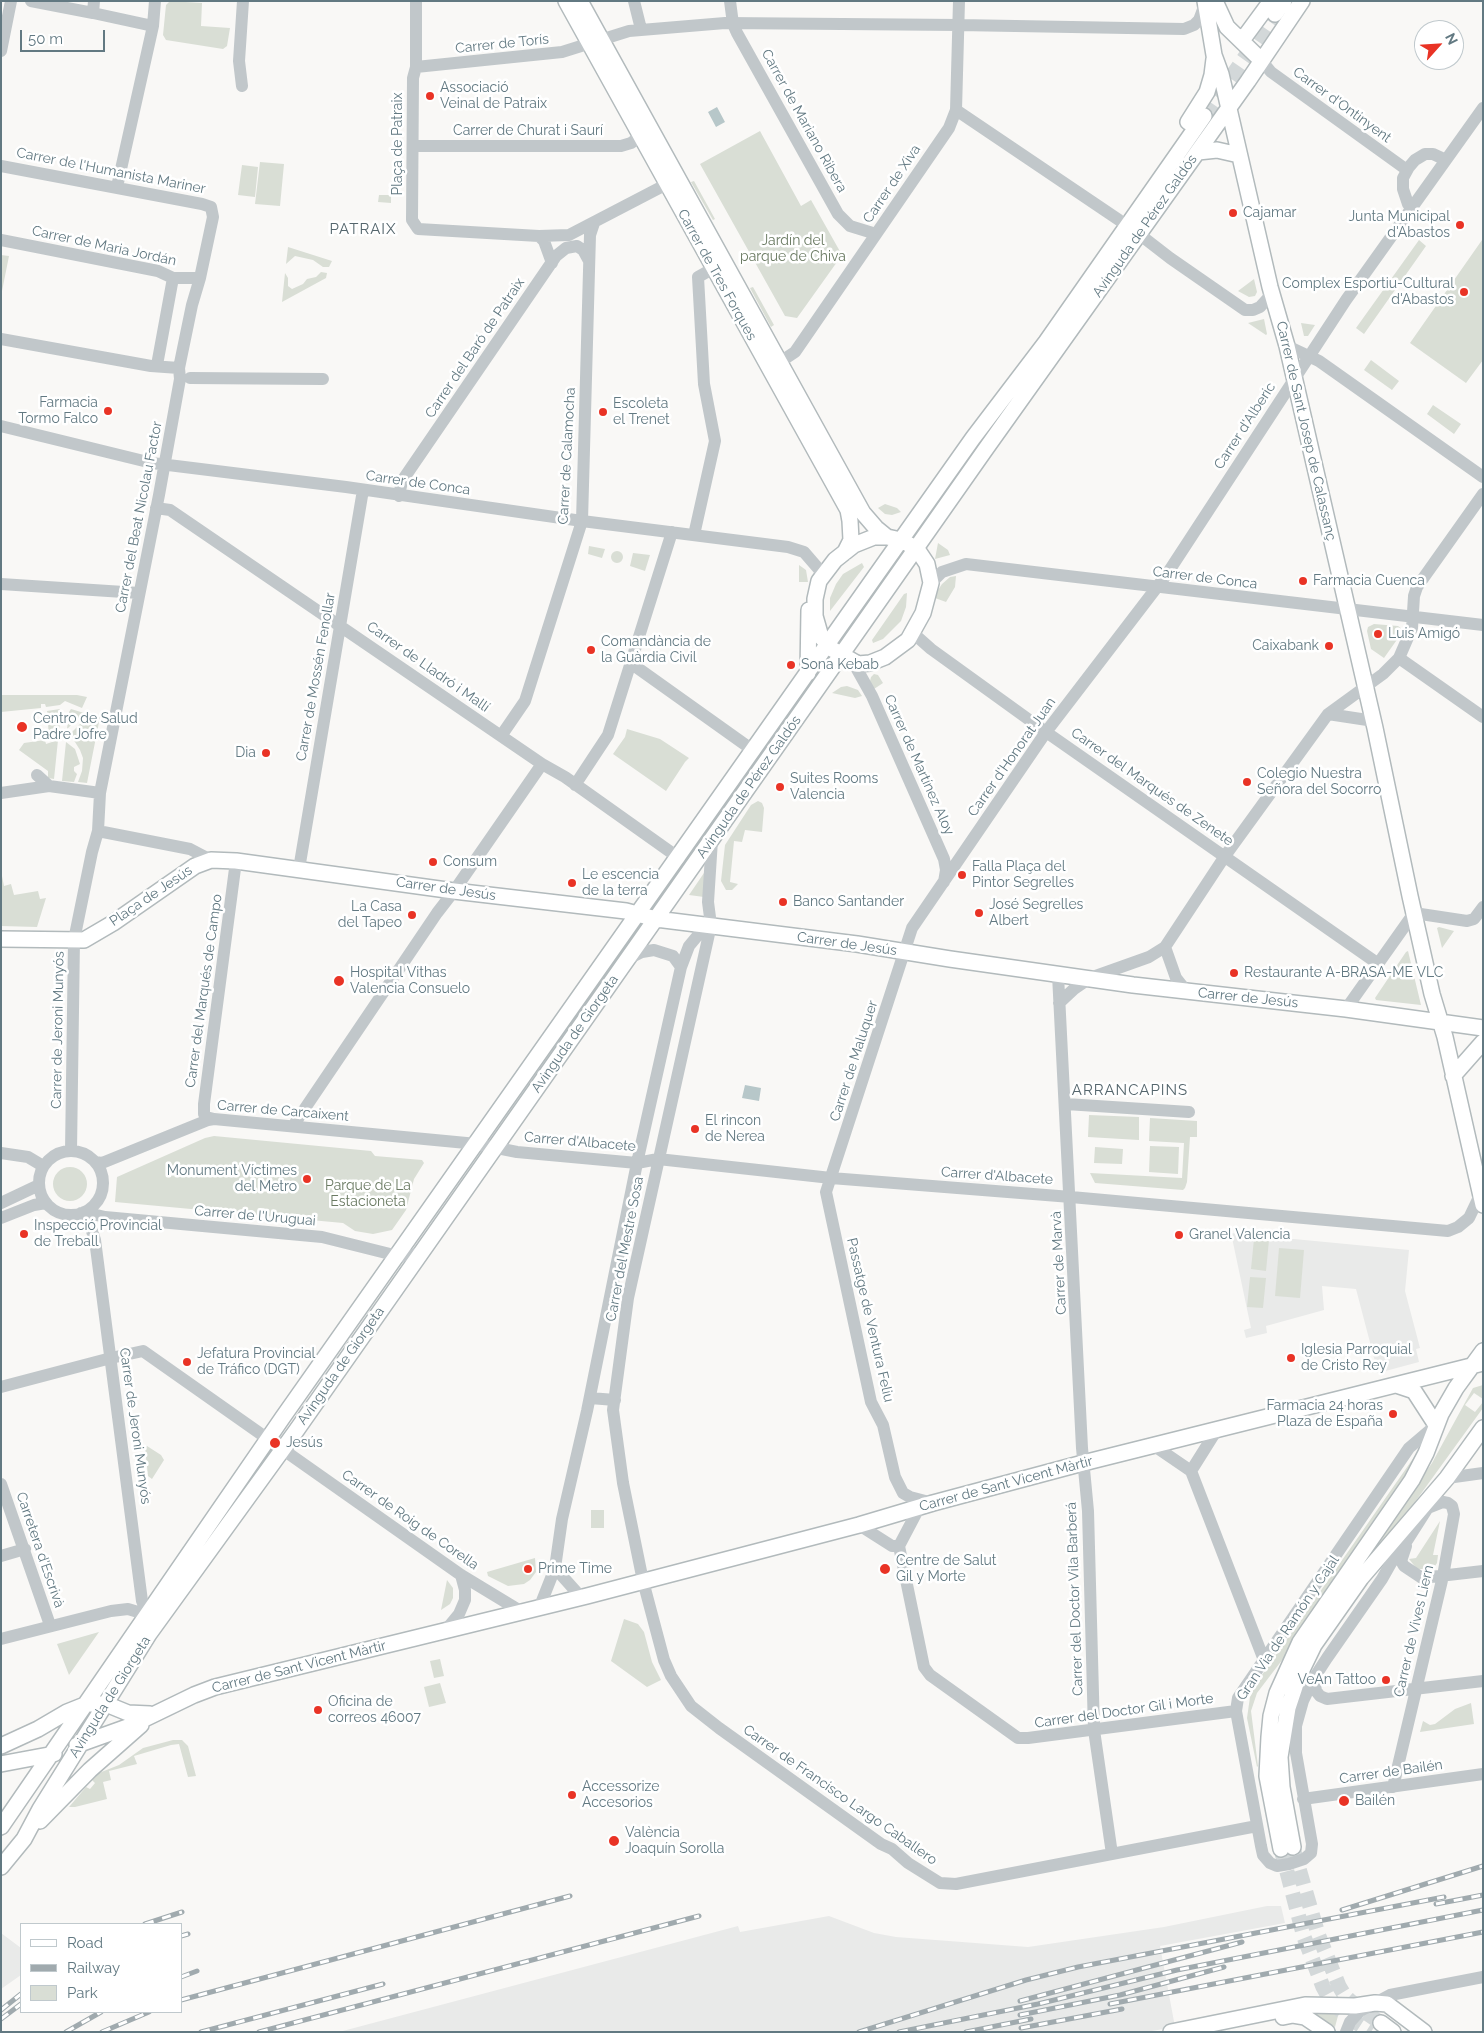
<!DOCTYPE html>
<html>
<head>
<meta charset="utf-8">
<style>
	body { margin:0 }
	#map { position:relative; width:1484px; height:2033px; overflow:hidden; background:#f9f8f6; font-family:Raleway,sans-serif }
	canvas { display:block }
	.frame { position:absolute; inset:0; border:2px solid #627982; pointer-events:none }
	.legend { position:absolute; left:20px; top:1923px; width:162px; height:90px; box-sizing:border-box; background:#fff; border:1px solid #c0c9cd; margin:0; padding:6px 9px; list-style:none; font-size:15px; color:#627982 }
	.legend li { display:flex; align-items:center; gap:10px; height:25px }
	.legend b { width:25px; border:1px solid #c0c9cd }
	.north { position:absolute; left:1414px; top:20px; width:50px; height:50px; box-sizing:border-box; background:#fff; border:1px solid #c0c9cd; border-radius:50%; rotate:64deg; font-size:14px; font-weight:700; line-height:20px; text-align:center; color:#627982 }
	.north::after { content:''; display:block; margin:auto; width:18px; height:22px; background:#e93325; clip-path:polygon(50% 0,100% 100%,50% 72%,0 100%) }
	.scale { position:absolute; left:20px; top:30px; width:85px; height:22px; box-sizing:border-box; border:2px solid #627982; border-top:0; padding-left:6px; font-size:15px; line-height:18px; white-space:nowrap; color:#627982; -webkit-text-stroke:4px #fff; paint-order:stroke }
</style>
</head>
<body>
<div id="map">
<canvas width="1484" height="2033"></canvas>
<div class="frame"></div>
<ul class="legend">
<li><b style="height:6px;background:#fff"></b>Road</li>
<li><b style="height:6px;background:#a0aaae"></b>Railway</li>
<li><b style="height:14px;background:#d9ded5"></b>Park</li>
</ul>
<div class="north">N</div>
<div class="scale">50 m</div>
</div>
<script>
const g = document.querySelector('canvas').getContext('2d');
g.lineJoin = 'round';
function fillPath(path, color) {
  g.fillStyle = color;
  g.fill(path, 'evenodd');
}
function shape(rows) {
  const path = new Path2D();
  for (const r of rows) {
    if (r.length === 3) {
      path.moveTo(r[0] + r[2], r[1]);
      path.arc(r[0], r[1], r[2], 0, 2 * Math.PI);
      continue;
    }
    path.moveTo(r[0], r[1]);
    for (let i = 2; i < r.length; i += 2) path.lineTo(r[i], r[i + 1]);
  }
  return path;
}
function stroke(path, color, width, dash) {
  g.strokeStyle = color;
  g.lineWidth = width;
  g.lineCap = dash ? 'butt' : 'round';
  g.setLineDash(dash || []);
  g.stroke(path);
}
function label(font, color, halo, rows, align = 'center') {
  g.font = font + ' Raleway,sans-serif';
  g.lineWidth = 5;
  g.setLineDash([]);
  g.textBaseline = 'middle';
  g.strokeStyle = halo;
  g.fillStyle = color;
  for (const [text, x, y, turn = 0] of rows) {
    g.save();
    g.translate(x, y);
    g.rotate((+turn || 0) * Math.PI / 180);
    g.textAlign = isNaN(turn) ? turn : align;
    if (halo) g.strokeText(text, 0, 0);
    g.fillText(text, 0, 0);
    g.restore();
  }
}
fillPath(shape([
	[1231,1233,1409,1250,1405,1291,1420,1348,1416,1349,1419,1362,1378,1373,1356,1289,1322,1286,1324,1310,1266,1326,1267,1333,1246,1338,1244,1330,1251,1328],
	[1267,1906,1281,1906,1285,1923,1160,1946,1175,2027,1146,2032,339,2032,738,1926,740,1932,829,1916,874,1933,896,1937,1028,1947,1164,1927],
	[1,1933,21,1948,21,1975,1,1989]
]), '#e9eae9');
fillPath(shape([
	[170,1,202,3,201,26,230,28,227,46,223,49,166,40,163,35,166,5],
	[760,131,801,206,811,200,842,255,797,318,785,316,700,164],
	[260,162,284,164,280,206,255,204],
	[242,165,258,167,255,197,238,195],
	[694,181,715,219,713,220,691,182],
	[379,195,391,195,391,203,378,202],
	[1419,240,1426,246,1364,334,1356,328],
	[1482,240,1483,360,1466,383,1410,343],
	[288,247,332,261,329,267,323,267,313,260,295,256,286,264],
	[1,255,9,256,1,296],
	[321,272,327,273,326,278,282,302,285,273,288,278,288,286,292,289,303,284,307,279,316,277],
	[1254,279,1257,292,1255,296,1249,297,1238,291],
	[753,287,774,325,771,327,750,288],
	[1264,319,1267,334,1266,335,1248,323],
	[1301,323,1315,325,1308,336,1304,336],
	[1371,360,1399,381,1392,390,1364,370],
	[1433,405,1461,424,1454,434,1427,414],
	[885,504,897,508,901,512,892,515,885,514,878,508],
	[938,543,948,550,950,555,935,559],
	[589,546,605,549,602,558,588,554],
	[617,557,6],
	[633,553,650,555,645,571,630,566],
	[862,563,864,567,830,611,830,598,836,584,843,574],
	[894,564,895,565,846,636,844,636],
	[799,565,806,570,808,582,799,582],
	[956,576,955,587,946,602,935,598,936,593,942,584,950,577],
	[907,593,906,607,901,621,883,639,873,643,872,640,904,594],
	[1374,624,1398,626,1402,629,1401,634,1384,658,1371,649,1367,631,1368,627],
	[874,674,878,675,883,683,874,689,870,681,871,677],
	[847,686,858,690,862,696,855,698,832,693,841,687],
	[805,688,809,690,668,890,663,889],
	[1,695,77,695,87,697,82,708,65,701,60,705,46,707,45,704,41,704,41,708,1,712],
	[60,709,59,735,49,737,47,711],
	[71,709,84,713,67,729,69,712],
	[89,715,100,717,87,783,78,782,82,771,83,758,80,750,70,734],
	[627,729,660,739,689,758,685,762,666,791,613,754,625,737],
	[45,740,46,744,58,740,54,779,48,778,48,771,19,750,24,743],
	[66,742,75,749,80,764,74,767,74,771,77,774,74,782,62,781],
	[758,801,762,803,764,808,762,832,745,830,742,842,734,841,730,882,738,884,732,890,726,890,721,881,725,845,751,805],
	[706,870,704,897,689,895],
	[1,871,4,886,11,884,14,895,38,891,40,899,46,898,37,927,1,926],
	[1439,927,1454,931,1442,948,1437,928],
	[1408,951,1421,1005,1376,1000,1375,998,1406,952],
	[1089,1115,1139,1117,1139,1140,1088,1137],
	[1150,1118,1197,1121,1197,1137,1190,1137,1187,1182,1185,1188,1183,1190,1095,1183,1090,1173,1182,1178,1184,1143,1149,1141],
	[214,1136,371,1151,375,1156,422,1160,424,1163,414,1179,406,1210,392,1230,373,1234,355,1231,343,1223,115,1202,117,1177,205,1138],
	[1150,1146,1179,1147,1178,1174,1149,1172],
	[1095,1147,1123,1149,1122,1164,1094,1163],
	[70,1184,17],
	[1254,1239,1269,1240,1266,1271,1251,1269],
	[1279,1248,1304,1250,1300,1298,1275,1296],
	[1250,1277,1266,1278,1263,1308,1247,1307],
	[1483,1385,1483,1399,1474,1393,1465,1405,1475,1412,1483,1402,1483,1408,1407,1513,1365,1560,1432,1463,1473,1388],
	[147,1446,161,1455,164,1460,152,1479,148,1476,145,1448],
	[1419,1450,1408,1473,1289,1651,1257,1693,1251,1711,1258,1766,1257,1767,1247,1718,1250,1697,1257,1682],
	[591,1510,604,1510,604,1528,591,1528],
	[1440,1521,1433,1555,1438,1555,1437,1563,1435,1566,1426,1569,1417,1569,1409,1559,1416,1558],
	[535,1558,536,1572,530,1580,524,1584,508,1586,488,1576,487,1572],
	[447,1580,453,1588,453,1598,450,1604,441,1610],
	[624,1619,638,1624,644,1632,652,1662,661,1680,647,1687,611,1661],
	[99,1632,69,1675,57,1644],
	[440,1659,444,1676,434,1678,430,1661],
	[440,1683,446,1703,429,1707,424,1687],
	[1471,1703,1474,1724,1420,1732,1423,1721,1430,1725,1435,1724,1455,1709],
	[173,1740,182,1740,188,1746,196,1776,188,1777,179,1744,171,1745,134,1756,137,1764,109,1771,111,1780,103,1782,107,1799,75,1807,69,1807,86,1787,90,1789,95,1783,92,1780,99,1773,119,1765,143,1748],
	[1314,2012,1339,2012,1335,2027,1314,2014]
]), '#d9ded5');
fillPath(shape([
	[717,107,725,122,716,127,708,112],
	[745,1085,761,1088,759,1101,742,1098]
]), '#b7c7c9');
stroke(shape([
	[1204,116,1275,14],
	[1293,1848,1318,1934,1339,1986,1345,1996,1356,2006,1381,2023],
	[1281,1849,1304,1937,1323,1987,1329,1998,1346,2016,1371,2032]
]), '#d3d8d9', 15, [15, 8]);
const major = shape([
	[566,1,848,510,850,521,851,540,845,552],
	[580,1,863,513,876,528,887,537],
	[1205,1,1214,55,1221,74,1270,287,1287,346,1375,728,1410,896,1432,994,1445,1037,1483,1205],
	[1215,1,1227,27,1261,60],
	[1275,14,1284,1],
	[1239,38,1246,35,1271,1],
	[1188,122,1207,92,1212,75,1214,59],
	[1198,152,1217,150,1239,155],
	[874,537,887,537,901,540,917,549,927,564,931,583,923,613,908,640,885,657,870,663,858,664,832,649,821,637,815,616,815,599,819,581,835,560,854,545,874,537],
	[808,673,809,610],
	[1,939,84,940,113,923,195,866,211,860,236,861,454,891,626,911,656,919,857,944,950,959,1133,985,1346,1009,1483,1028],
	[1453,1076,1483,1042],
	[1396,1385,1414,1391,1436,1425],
	[77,1745,130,1726,194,1695,215,1687,587,1596,859,1525,933,1503,1083,1463,1483,1363],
	[1,1746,38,1729,67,1712,87,1704,106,1704,128,1713,150,1714],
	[1,1764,54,1754],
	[40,1821,90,1770,141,1725],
	[1,1827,283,1417,843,622,973,438,1046,342,1204,116],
	[1293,1847,1282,1787,1280,1757,1288,1708,1298,1678,1314,1645,1361,1578,1447,1478,1483,1428],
	[1281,1849,1267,1776,1269,1737,1271,1716,1277,1693,1300,1642,1412,1480,1426,1453,1441,1414,1456,1388,1483,1351],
	[1,1867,24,1839,40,1809,149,1634,296,1431,985,450,1248,81,1302,1],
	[1283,2017,1293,2015,1305,2017,1327,2032],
	[1381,2023,1393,2032],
	[1171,2032,1305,2005,1355,2006,1375,2003,1387,2004,1424,2032]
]);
stroke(major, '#b2babc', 18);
stroke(shape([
	[31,1,93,13,94,1],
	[416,1,416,67,413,78,412,220,418,229,539,236,569,235,667,184],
	[634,1,641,29],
	[730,1,733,24,737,33,838,214,850,226,876,234],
	[93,13,153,26],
	[1,51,11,1],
	[1261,60,1271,72,1407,170],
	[416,67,562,52,629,31,725,23,959,25,1184,29,1194,25,1199,20,1205,4],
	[242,86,239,61,243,1],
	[956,110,1119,220],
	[413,146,621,146,631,143,641,136],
	[1,166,202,204,211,207,213,217,200,278,192,305,179,368,180,379,159,495,100,793,98,831,92,852,74,940,71,1151],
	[117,187,153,26,155,1],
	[1412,208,1408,204,1403,189,1403,178,1409,167,1415,160,1425,154,1433,154,1446,160],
	[1139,234,1170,258,1245,310,1253,310,1260,307,1269,297,1270,287],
	[539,236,544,241,552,263],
	[1,240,158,271,173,278,200,278],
	[1,339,151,366,179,368],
	[1287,346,1319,361,1483,477],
	[771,360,780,362,795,352,949,128,956,110,959,1],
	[157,365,173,278],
	[190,378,323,379],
	[1,426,152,463,346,487,582,521,788,547,804,552,823,574],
	[399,496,402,481,556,256,566,248,577,246,583,250,589,261],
	[156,508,170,510,542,764,565,777,679,858],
	[694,535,715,441,704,384,698,277,714,268],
	[931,583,942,572,966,564,1483,625],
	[1,584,139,593],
	[913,633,931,649,1046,732,1377,963],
	[1399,658,1483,717],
	[853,662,872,696,944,859,946,870,944,882],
	[632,664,754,751],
	[1328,714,1374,721],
	[501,736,525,701,582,521,590,235,594,223],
	[37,775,49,786,100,793],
	[575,785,608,735,672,532],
	[1,793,49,786],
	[98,831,190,849,211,860],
	[712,840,708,902,711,925,628,1298,613,1410,623,1483,643,1581,664,1660,671,1676,691,1706,719,1728,881,1844,892,1849,908,1863,940,1883,956,1884,1257,1826],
	[299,869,363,490],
	[628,959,642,952,654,950,673,956,681,967],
	[1058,975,1082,1448,1088,1511,1094,1730,1112,1854],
	[1187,992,1176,978,1165,947,1225,856,1328,714,1383,674,1399,658,1412,628,1414,596,1417,587,1483,494],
	[1059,1003,1074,989,1090,978,1149,957,1165,947],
	[1346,1009,1414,913,1467,921,1474,919,1483,907],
	[1066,1104,1189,1112],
	[214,1119,206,1117,204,1114,204,1104,236,861],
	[293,1126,437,913,454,891,542,764],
	[71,1183,32],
	[1,1153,28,1157,43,1166],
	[95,1162,102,1163,208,1120,214,1119,477,1144,517,1152,637,1163,658,1159,831,1178,1071,1197,1448,1231,1458,1227,1469,1218,1480,1195],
	[1,1203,39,1185],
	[84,1212,105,1217,322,1237,398,1256,413,1255,421,1252],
	[81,1213,90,1225,95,1240,142,1601,148,1615],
	[1,1218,34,1205,46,1203],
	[1,1387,111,1358,143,1351,461,1575,522,1612],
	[590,1398,615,1400],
	[1153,1445,1191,1471,1264,1660],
	[1191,1471,1218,1428],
	[1447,1478,1483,1473],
	[1,1484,50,1625],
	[933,1503,910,1497,903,1493,895,1477,883,1425,871,1402,826,1192,912,928,1046,732,1167,574,1346,300,1483,108],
	[1429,1506,1408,1539,1395,1556,1382,1579,1327,1658,1314,1678,1303,1701,1296,1726,1296,1753,1312,1844,1311,1853,1304,1859,1289,1864,1277,1866,1270,1863,1263,1855,1261,1846,1236,1711,1238,1698,1409,1448,1436,1425],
	[919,1508,899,1546,924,1667,930,1675,1018,1738,1028,1738,1236,1711],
	[859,1525,892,1546,899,1546],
	[1406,1546,1401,1561,1404,1566,1422,1578,1483,1571],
	[1,1556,25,1549],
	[555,1568,580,1596],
	[540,1606,555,1568,562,1519,587,1411,637,1163,681,967,689,946,699,934,711,925],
	[445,1631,459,1614,465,1600,465,1590,461,1575],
	[1,1639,111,1611,128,1609,148,1615],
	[1314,1678,1316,1691,1320,1696,1327,1699,1483,1681],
	[1393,1787,1443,1576,1454,1514,1452,1506,1448,1503,1443,1502,1428,1508],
	[1303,1799,1483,1774],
	[1346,2032,1350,2022,1360,2011,1390,1995,1483,1977]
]), '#c1c7ca', 12);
stroke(major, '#fff', 15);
const rail = shape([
	[1436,1904,1483,1895],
	[1342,1910,1483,1866],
	[145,1924,182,1912],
	[181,1936,188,1934],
	[181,1977,197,1971],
	[181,2000,570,1896],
	[1020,2001,1242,1942],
	[1110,2004,1483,1932],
	[1,2010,21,1994],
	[1020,2015,1120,1995,1224,1967],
	[1,2019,21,2004],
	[1021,2028,1122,2009],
	[66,2032,101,2012],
	[102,2032,149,2012],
	[201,2032,383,1984],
	[259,2032,699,1916],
	[859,2032,1026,1980,1078,1967,1444,1897],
	[899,2032,1038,2004,1177,1970,1483,1910],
	[966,2032,1031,2019]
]);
stroke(rail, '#a0aaae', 5);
stroke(rail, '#fff', 3, [9]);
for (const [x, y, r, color] of [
	[430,96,5,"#e93325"],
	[1233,213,5,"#e93325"],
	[1460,225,5,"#e93325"],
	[1464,292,5,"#e93325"],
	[108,411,5,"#e93325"],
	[603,412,5,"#e93325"],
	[1303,581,5,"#e93325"],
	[1378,634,5,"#e93325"],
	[1329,646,5,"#e93325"],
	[591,650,5,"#e93325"],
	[791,665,5,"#e93325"],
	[22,727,6,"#e93325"],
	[266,753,5,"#e93325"],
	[1247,782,5,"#e93325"],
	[780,787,5,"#e93325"],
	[433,862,5,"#e93325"],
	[962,875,5,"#e93325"],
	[572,883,5,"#e93325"],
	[783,902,5,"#e93325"],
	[979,913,5,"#e93325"],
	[412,915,5,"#e93325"],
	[1234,973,5,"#e93325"],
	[339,981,6,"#e93325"],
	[695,1129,5,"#e93325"],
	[307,1179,5,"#e93325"],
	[24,1234,5,"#e93325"],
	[1179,1235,5,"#e93325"],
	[1291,1358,5,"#e93325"],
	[187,1362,5,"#e93325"],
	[1393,1414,5,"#e93325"],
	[275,1443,6,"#e93325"],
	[528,1569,5,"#e93325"],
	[885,1569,6,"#e93325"],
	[1386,1680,5,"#e93325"],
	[318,1710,5,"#e93325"],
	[572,1795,5,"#e93325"],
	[1344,1801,6,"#e93325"],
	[614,1841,6,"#e93325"]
]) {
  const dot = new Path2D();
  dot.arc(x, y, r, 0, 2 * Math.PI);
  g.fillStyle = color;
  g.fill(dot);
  stroke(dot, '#fff', 2);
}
label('14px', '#627982', '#fff', [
	["Carrer de Torís",502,44,-6],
	["Carrer d'Ontinyent",1342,105,36],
	["Carrer de Mariano Ribera",804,121,61],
	["Carrer de Churat i Saurí",528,131],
	["Plaça de Patraix",398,144,-90],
	["Carrer de l'Humanista Mariner",111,171,11],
	["Carrer de Xiva",892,184,-56],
	["Avinguda de Pérez Galdós",1145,226,-55],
	["Carrer de Maria Jordán",104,246,12],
	["Carrer de Tres Forques",717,275,61],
	["Carrer del Baró de Patraix",475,348,-56],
	["Carrer d'Alberic",1245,426,-57],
	["Carrer de Sant Josep de Calassanç",1306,431,77],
	["Carrer de Calamocha",567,456,-87],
	["Carrer de Conca",418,483,8],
	["Carrer del Beat Nicolau Factor",139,517,-79],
	["Carrer de Conca",1205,578,7],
	["Carrer de Lladró i Mallí",428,667,35],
	["Carrer de Mossén Fenollar",316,677,-80],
	["Carrer d'Honorat Juan",1012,757,-55],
	["Carrer de Martínez Aloy",919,765,66],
	["Avinguda de Pérez Galdós",749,787,-55],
	["Carrer del Marqués de Zenete",1152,787,35],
	["Carrer de Jesús",446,889,8],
	["Plaça de Jesús",151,896,-34],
	["Carrer de Jesús",847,944,8],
	["Carrer del Marqués de Campo",204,991,-82],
	["Carrer de Jesús",1248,998,6],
	["Carrer de Jeroni Munyós",58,1030,-89],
	["Avinguda de Giorgeta",575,1034,-55],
	["Carrer de Maluquer",854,1061,-72],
	["Carrer de Carcaixent",283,1111,5],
	["Carrer d'Albacete",580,1142,5],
	["Carrer d'Albacete",997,1176,4],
	["Carrer de l'Uruguai",255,1216,5],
	["Carrer del Mestre Sosa",625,1249,-79],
	["Carrer de Marvà",1059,1263,-93],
	["Passatge de Ventura Feliu",870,1320,77],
	["Avinguda de Giorgeta",341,1366,-55],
	["Carrer de Jeroni Munyós",135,1426,82],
	["Carrer de Sant Vicent Màrtir",1006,1484,-15],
	["Carrer de Roig de Corella",410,1520,35],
	["Carretera d'Escrivà",40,1550,71],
	["Carrer del Doctor Vila Barberá",1075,1599,-92],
	["Gran Via de Ramón y Cajal",1288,1628,-56],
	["Carrer de Vives Liern",1414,1631,-77],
	["Carrer de Sant Vicent Màrtir",299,1667,-14],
	["Avinguda de Giorgeta",110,1697,-58],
	["Carrer del Doctor Gil i Morte",1124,1711,-8],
	["Carrer de Bailén",1391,1772,-8],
	["Carrer de Francisco Largo Caballero",840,1795,35]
]);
label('14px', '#627982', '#fff', [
	["Associació",440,88],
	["Veinal de Patraix",440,104],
	["Cajamar",1243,213],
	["Junta Municipal",1450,217,"right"],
	["d'Abastos",1450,233,"right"],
	["Complex Esportiu-Cultural",1454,284,"right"],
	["d'Abastos",1454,300,"right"],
	["Farmacia",98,403,"right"],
	["Tormo Falco",98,419,"right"],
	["Escoleta",613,404],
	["el Trenet",613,420],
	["Farmacia Cuenca",1313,581],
	["Luis Amigó",1388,634],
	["Comandància de",601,642],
	["la Guàrdia Civil",601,658],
	["Caixabank",1319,646,"right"],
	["Sona Kebab",801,665],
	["Centro de Salud",33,719],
	["Padre Jofre",33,735],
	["Dia",256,753,"right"],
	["Colegio Nuestra",1257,774],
	["Señora del Socorro",1257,790],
	["Suites Rooms",790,779],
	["Valencia",790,795],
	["Consum",443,862],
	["Falla Plaça del",972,867],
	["Pintor Segrelles",972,883],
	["Le escencia",582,875],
	["de la terra",582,891],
	["Banco Santander",793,902],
	["José Segrelles",989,905],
	["Albert",989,921],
	["La Casa",402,907,"right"],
	["del Tapeo",402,923,"right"],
	["Hospital Vithas",350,973],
	["Valencia Consuelo",350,989],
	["Restaurante A-BRASA-ME VLC",1244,973],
	["El rincon",705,1121],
	["de Nerea",705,1137],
	["Monument Víctimes",297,1171,"right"],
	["del Metro",297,1187,"right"],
	["Inspecció Provincial",34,1226],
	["de Treball",34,1242],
	["Granel Valencia",1189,1235],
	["Iglesia Parroquial",1301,1350],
	["de Cristo Rey",1301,1366],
	["Jefatura Provincial",197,1354],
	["de Tráfico (DGT)",197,1370],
	["Farmacia 24 horas",1383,1406,"right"],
	["Plaza de España",1383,1422,"right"],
	["Jesús",286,1443],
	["Centre de Salut",896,1561],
	["Gil y Morte",896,1577],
	["Prime Time",538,1569],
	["VeAn Tattoo",1376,1680,"right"],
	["Oficina de",328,1702],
	["correos 46007",328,1718],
	["Accessorize",582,1787],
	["Accesorios",582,1803],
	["Bailén",1355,1801],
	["València",625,1833],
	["Joaquín Sorolla",625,1849]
], 'left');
label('14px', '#6a7a62', '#fff', [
	["Jardín del",793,241],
	["parque de Chiva",793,257],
	["Parque de La",368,1186],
	["Estacioneta",368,1202]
]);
g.letterSpacing = '1px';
label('15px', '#55666d', '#fff', [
	["PATRAIX",363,229],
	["ARRANCAPINS",1130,1090]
]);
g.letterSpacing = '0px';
</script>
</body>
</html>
